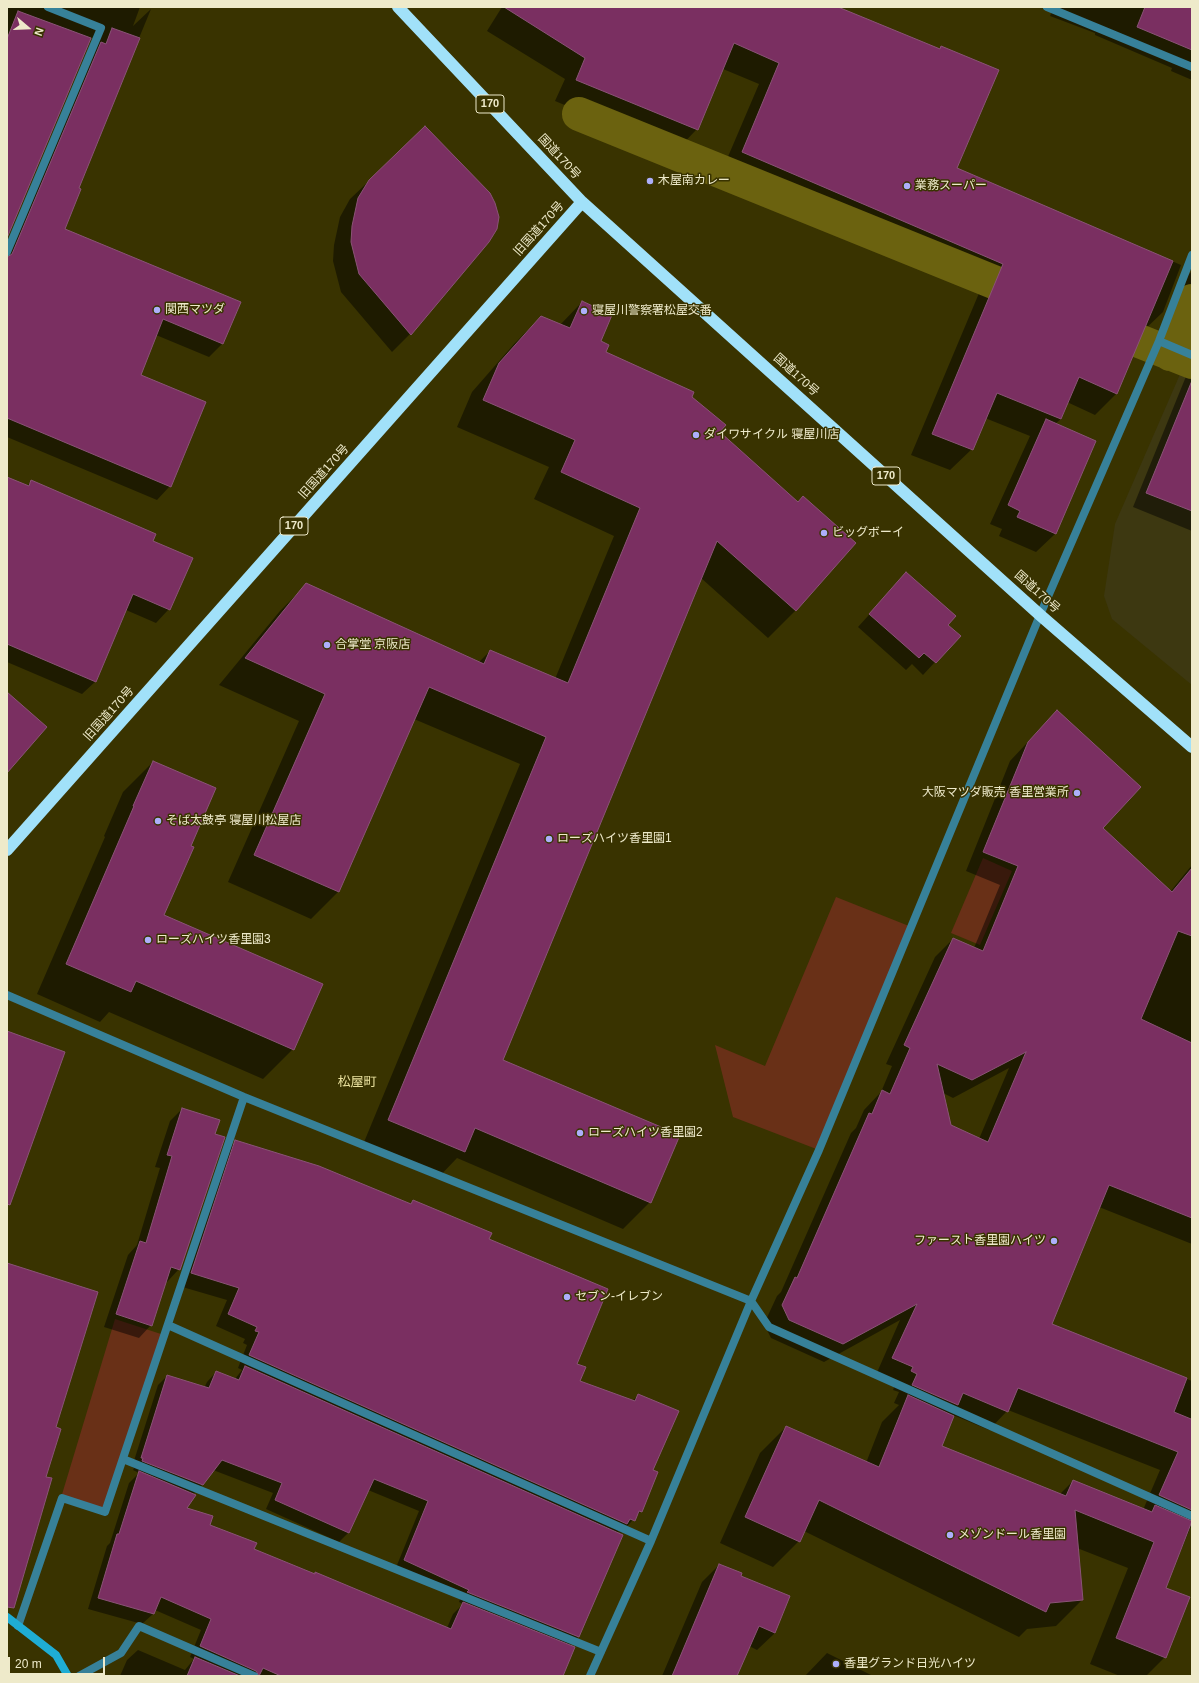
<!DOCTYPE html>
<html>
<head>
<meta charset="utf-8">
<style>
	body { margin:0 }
	#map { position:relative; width:1199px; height:1683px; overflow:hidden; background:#393300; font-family:Helvetica,sans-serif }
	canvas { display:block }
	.frame { position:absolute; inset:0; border:8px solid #eeeaca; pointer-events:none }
	.north { position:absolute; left:8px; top:8px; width:40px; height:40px; -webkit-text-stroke:3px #393300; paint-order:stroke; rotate:109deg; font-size:11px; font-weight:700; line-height:16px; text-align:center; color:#eeeaca }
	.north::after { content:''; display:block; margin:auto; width:14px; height:18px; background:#eeeaca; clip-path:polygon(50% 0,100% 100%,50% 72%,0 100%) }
	.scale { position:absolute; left:8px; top:1657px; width:97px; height:18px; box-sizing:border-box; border:2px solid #eeeaca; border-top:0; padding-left:5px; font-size:12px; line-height:14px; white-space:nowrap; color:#eeeaca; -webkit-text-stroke:3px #393300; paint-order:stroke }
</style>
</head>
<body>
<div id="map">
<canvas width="1199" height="1683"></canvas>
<div class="frame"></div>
<div class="north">N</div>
<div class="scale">20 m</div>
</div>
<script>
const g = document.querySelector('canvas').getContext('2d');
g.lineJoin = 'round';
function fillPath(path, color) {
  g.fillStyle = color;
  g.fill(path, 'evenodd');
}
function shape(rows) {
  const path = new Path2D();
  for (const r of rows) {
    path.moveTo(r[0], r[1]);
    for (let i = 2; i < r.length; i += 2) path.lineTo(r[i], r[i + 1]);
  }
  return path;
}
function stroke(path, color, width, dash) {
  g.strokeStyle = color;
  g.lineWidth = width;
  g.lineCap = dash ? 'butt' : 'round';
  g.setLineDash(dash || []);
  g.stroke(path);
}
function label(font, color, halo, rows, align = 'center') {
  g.font = font + ' Helvetica,"Noto Sans JP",sans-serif';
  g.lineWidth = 3;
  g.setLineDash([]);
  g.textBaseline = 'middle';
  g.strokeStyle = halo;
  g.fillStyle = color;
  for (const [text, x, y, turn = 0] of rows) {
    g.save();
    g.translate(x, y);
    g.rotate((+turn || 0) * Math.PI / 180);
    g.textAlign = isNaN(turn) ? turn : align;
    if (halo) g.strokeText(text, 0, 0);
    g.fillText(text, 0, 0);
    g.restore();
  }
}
fillPath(shape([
	[1181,372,1192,377,1192,685,1112,619,1104,596,1115,524]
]), '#3d3811');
fillPath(shape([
	[983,858,1012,871,980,945,951,933],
	[836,897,914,928,819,1150,733,1117,715,1045,765,1066],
	[115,1319,164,1335,105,1512,60,1501]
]), '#693017');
fillPath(shape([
	[7,7,140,7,133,26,151,9,77,189,63,229,240,303,222,344,209,357,156,335,139,375,170,486,157,500,7,437,7,249,93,38,90,37,7,235],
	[502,7,835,7,939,50,942,47,956,169,1181,265,1163,312,1141,333,1116,394,1095,415,1067,402,1061,419,1055,424,1095,441,1055,534,1036,552,999,536,1002,529,990,524,1030,436,985,418,972,449,950,470,911,455,982,286,721,173,759,84,723,69,697,129,676,151,555,101,565,79,487,31],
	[1054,7,1192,7,1192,80,1171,71,1172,68,1095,35,1095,33,1050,16],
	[369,181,410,334,392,352,341,292,333,261,334,245,340,217,350,199],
	[1192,271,1192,343,1160,331,1178,285],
	[582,302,605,352,691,397,719,432,798,503,855,543,795,611,768,638,701,578,502,1060,650,1202,623,1229,457,1158,437,1179,362,1147,520,764,414,719,338,892,311,919,228,882,299,721,219,685,280,611,307,584,479,662,490,651,555,679,614,536,534,499,549,467,457,427,472,392,514,344,541,317,560,325],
	[1192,347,1192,531,1133,507,1191,364,1186,362],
	[7,478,27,486,32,481,152,541,169,609,156,623,126,610,96,681,82,694,7,662],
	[906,574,947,625,959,636,923,675,912,664,906,670,858,627],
	[1057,711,1101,828,1170,892,1192,865,1192,1244,1099,1207,1050,1325,1192,1381,1192,1518,1188,1522,1192,1522,1192,1524,1165,1588,1165,1657,1146,1676,1120,1676,1090,1664,1128,1568,1077,1548,1082,1600,1056,1626,1027,1629,1019,1637,804,1531,799,1541,773,1567,720,1543,760,1453,786,1427,866,1463,882,1422,899,1405,894,1403,899,1392,893,1390,895,1385,875,1377,900,1320,824,1362,771,1338,764,1324,777,1296,781,1292,851,1133,856,1128,864,1110,881,1092,892,1066,886,1064,935,957,953,939,974,948,1000,885,966,871,1010,761],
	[1009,1068,979,1139,950,1126,943,1093,953,1098],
	[1008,1410,1160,1470,1143,1510,1073,1481,1060,1494,940,1447,953,1415,989,1430],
	[153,762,162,916,293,1049,263,1079,109,1012,100,1022,37,994,105,837,104,836,123,792],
	[182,1109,179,1269,167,1282,165,1281,151,1325,139,1338,104,1327,128,1255,137,1245,160,1168,155,1167,170,1121],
	[236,1141,409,1204,413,1201,488,1239,575,1364,579,1382,632,1401,639,1395,652,1470,641,1511,621,1533,619,1531,617,1533,578,1637,569,1646,562,1676,120,1676,127,1660,138,1650,185,1670,194,1659,190,1657,201,1630,155,1610,153,1614,142,1624,88,1609,107,1546,110,1543,129,1483,139,1473,133,1470,134,1468,132,1467,158,1385,167,1376,204,1388,207,1382,216,1372,235,1379,242,1370,238,1368,247,1345,243,1343,245,1339,216,1326,227,1300,179,1286,223,1154],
	[213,1470,273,1493,266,1509,339,1542,349,1532,368,1490,419,1511,395,1570,460,1599,459,1602,463,1604,453,1614,447,1628,253,1549,209,1525,185,1508,193,1494,202,1485],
	[719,1565,740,1576,775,1633,757,1650,749,1646,736,1676,662,1676,702,1582],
	[827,1653,873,1676,805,1676]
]), '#0007');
stroke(shape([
	[579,114,1038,300],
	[1096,324,1192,362],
	[1170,354,1192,301]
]), '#6b620f', 34);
const building = shape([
	[504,7,838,7,940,49,941,46,999,70,957,168,1173,261,1117,394,1079,377,1061,419,997,393,973,450,932,434,1003,264,742,152,779,63,734,43,698,130,576,80,585,58,504,7],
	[1145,7,1192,7,1192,50,1137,27,1145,7],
	[18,11,91,38,7,238,7,39,18,11],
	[112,28,140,38,79,188,81,189,65,229,241,302,223,344,163,319,141,375,206,402,171,487,7,418,7,257,12,254,101,42,106,44,112,28],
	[425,126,490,193,495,203,499,217,497,229,489,242,411,335,359,274,351,242,352,226,358,198,369,180,425,126],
	[582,301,612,315,601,341,609,345,606,352,694,392,692,397,726,425,720,432,798,502,803,496,856,543,796,611,717,541,503,1060,680,1135,651,1203,475,1128,465,1152,388,1120,546,737,429,687,339,892,254,855,325,694,245,658,306,583,484,664,490,650,568,683,640,508,561,472,575,440,483,400,499,363,541,316,570,328,582,301],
	[1191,383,1192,383,1192,511,1146,493,1191,383],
	[1046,419,1096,441,1056,534,1017,517,1020,511,1008,505,1046,419],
	[7,477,29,486,31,480,156,534,153,541,193,558,170,610,133,594,96,682,7,644,7,477],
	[906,572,956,616,948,625,961,636,936,663,924,653,919,658,869,614,906,572],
	[7,692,47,727,7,773,7,692],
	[1057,710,1141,787,1103,828,1172,892,1192,868,1192,936,1178,931,1141,1019,1192,1043,1192,1218,1109,1185,1052,1324,1187,1378,1174,1412,1191,1419,1192,1418,1192,1510,1159,1495,1178,1452,1018,1388,1008,1412,963,1393,958,1405,912,1385,917,1374,911,1371,913,1367,892,1358,917,1304,843,1344,789,1320,782,1305,795,1277,797,1278,869,1113,872,1114,882,1090,890,1094,910,1048,904,1045,953,938,983,951,1018,866,983,852,1028,742,1057,710],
	[1026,1052,988,1142,951,1125,937,1064,972,1080,1026,1052],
	[153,761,216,788,191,846,194,847,164,915,323,984,294,1050,136,981,131,992,66,964,134,806,133,806,153,761],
	[7,1031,65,1052,10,1205,7,1204,7,1031],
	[182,1108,220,1120,215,1134,225,1137,180,1270,171,1267,152,1326,116,1314,140,1241,146,1243,172,1156,167,1155,182,1108],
	[235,1140,319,1166,411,1204,413,1200,492,1233,489,1239,608,1289,577,1364,586,1367,580,1381,635,1401,638,1394,679,1411,653,1470,658,1472,642,1512,639,1511,635,1521,630,1519,627,1524,249,1355,259,1332,255,1331,257,1327,228,1314,239,1288,191,1273,235,1140],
	[7,1263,98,1292,56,1427,61,1429,46,1477,52,1478,14,1608,7,1607,7,1263],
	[245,1366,623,1535,579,1637,467,1592,469,1590,404,1560,428,1501,374,1479,349,1533,275,1500,282,1483,222,1460,203,1485,142,1461,143,1458,141,1458,167,1375,209,1388,216,1371,239,1380,245,1366],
	[908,1395,954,1416,942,1446,1066,1496,1073,1480,1152,1512,1155,1505,1192,1521,1166,1588,1190,1597,1166,1658,1116,1638,1154,1542,1075,1510,1083,1600,1050,1603,1046,1612,819,1500,800,1542,745,1517,786,1426,879,1467,908,1395],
	[139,1471,196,1495,187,1508,213,1516,210,1525,257,1543,254,1549,315,1574,315,1572,451,1629,463,1602,575,1647,563,1676,281,1676,263,1668,259,1676,256,1671,200,1646,211,1619,161,1597,154,1614,98,1598,117,1534,119,1534,139,1471],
	[719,1564,742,1573,741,1576,790,1596,775,1633,759,1626,737,1676,672,1676,719,1564],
	[195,1657,240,1676,187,1676,195,1657]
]);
fillPath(building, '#7a2f61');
stroke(building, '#8a5376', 1);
stroke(shape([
	[1047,7,1192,67],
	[7,252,101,28,48,7],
	[1159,341,1192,355],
	[7,995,244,1097,751,1301,769,1327,1192,1516],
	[168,1325,651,1541],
	[123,1459,601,1652],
	[18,1626,62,1498,105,1512,244,1097],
	[79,1676,121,1653,139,1626,254,1676],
	[590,1676,651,1541,751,1301,819,1150,1040,615,1159,341,1192,255]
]), '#378199', 8);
stroke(shape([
	[7,1617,56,1655,68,1676]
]), '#1fadd4', 8);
stroke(shape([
	[398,7,582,202,1040,615,1192,747],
	[7,850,582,202]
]), '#a1e1f9', 12);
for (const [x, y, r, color] of [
	[650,181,4,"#adaffb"],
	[907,186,4,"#adaffb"],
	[157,310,4,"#adaffb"],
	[584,311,4,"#adaffb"],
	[696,435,4,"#adaffb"],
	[824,533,4,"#adaffb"],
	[327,645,4,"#adaffb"],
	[1077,793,4,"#adaffb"],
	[158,821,4,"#adaffb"],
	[549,839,4,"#adaffb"],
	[148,940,4,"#adaffb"],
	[580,1133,4,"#adaffb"],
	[1054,1241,4,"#adaffb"],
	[567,1297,4,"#adaffb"],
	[950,1535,4,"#adaffb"],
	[836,1664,4,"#adaffb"]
]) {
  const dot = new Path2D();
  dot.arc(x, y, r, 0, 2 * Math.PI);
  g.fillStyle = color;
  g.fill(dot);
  stroke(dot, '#393300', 1.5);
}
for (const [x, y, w] of [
	[490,104,28],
	[886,476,28],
	[294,526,28]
]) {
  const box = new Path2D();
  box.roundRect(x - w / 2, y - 9, w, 18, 3);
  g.fillStyle = '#393300';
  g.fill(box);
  stroke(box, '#eeeaca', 1);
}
label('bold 11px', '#eeeaca', null, [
	["170",490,104],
	["170",886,476],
	["170",294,526]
]);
label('12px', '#eeeaca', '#393300', [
	["国道170号",559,157,47],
	["旧国道170号",539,229,-48],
	["国道170号",796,375,42],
	["旧国道170号",324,472,-48],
	["国道170号",1037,592,42],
	["旧国道170号",109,714,-48]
]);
label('12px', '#eeeaca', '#393300', [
	["木屋南カレー",658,181],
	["業務スーパー",915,186],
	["関西マツダ",165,310],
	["寝屋川警察署松屋交番",592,311],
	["ダイワサイクル 寝屋川店",704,435],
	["ビッグボーイ",832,533],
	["合掌堂 京阪店",335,645],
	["大阪マツダ販売 香里営業所",1069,793,"right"],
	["そば太鼓亭 寝屋川松屋店",166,821],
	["ローズハイツ香里園1",557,839],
	["ローズハイツ香里園3",156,940],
	["ローズハイツ香里園2",588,1133],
	["ファースト香里園ハイツ",1046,1241,"right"],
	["セブン-イレブン",575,1297],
	["メゾンドール香里園",958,1535],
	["香里グランド日光ハイツ",844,1664]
], 'left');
label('13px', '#e9e19e', '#393300', [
	["松屋町",357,1082]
]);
</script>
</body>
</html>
